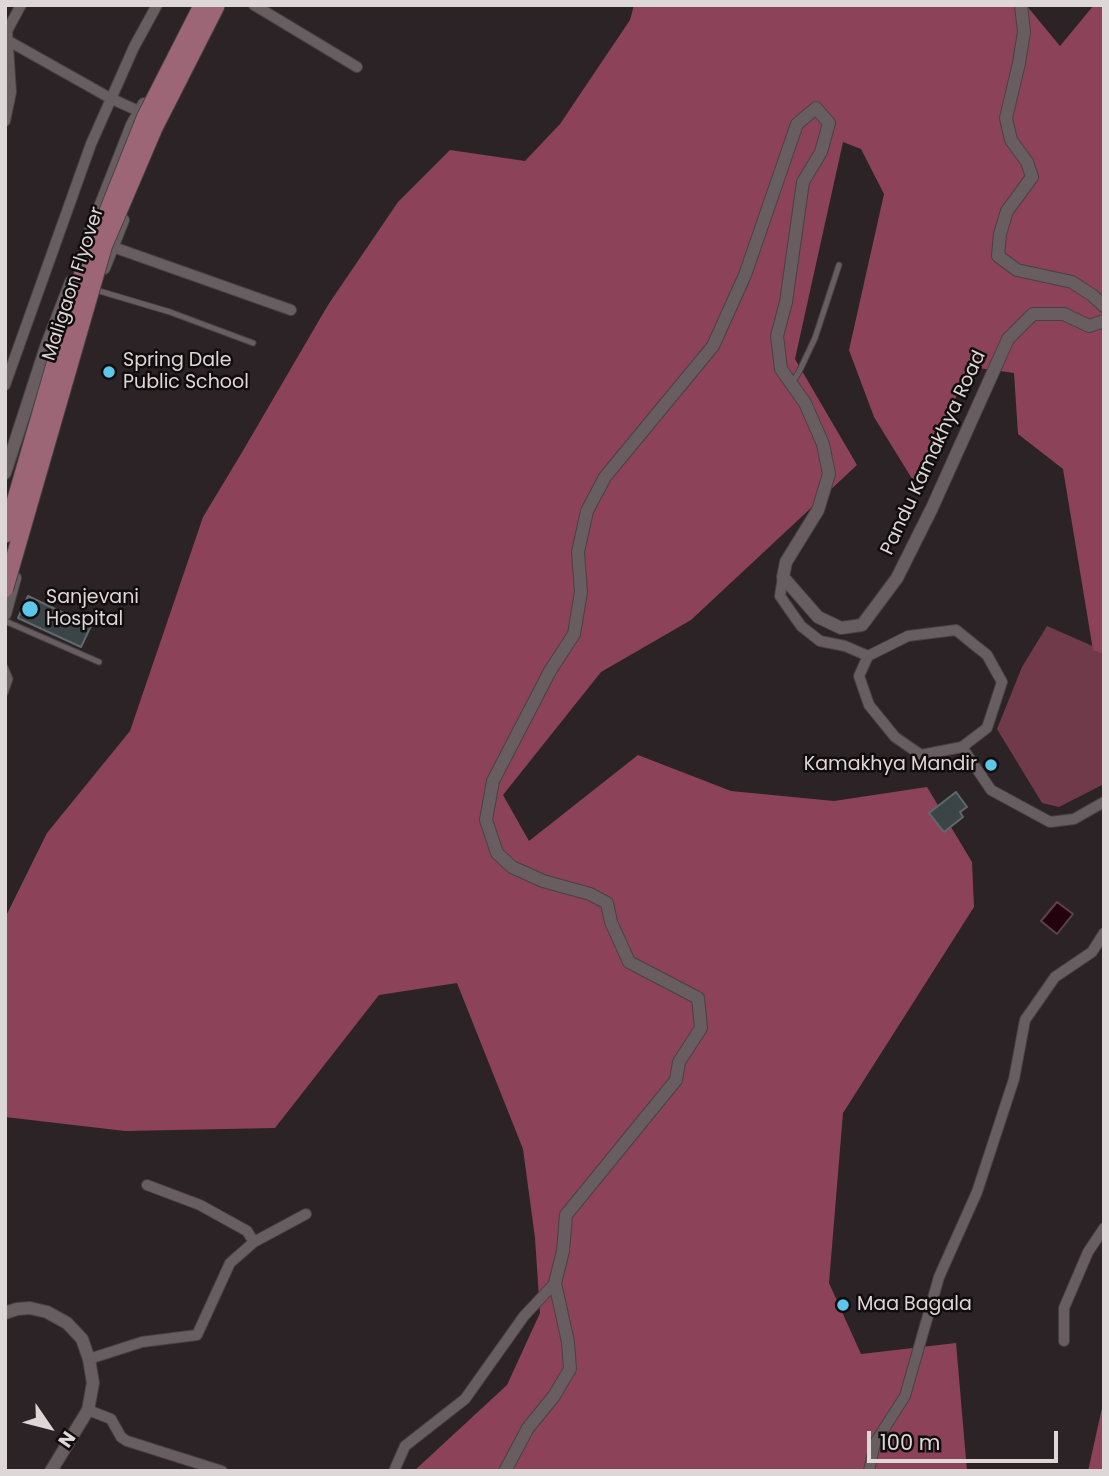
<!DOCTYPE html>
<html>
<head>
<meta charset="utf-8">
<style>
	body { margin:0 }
	#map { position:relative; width:1109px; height:1476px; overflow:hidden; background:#2b2325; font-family:Poppins,sans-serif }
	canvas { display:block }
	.frame { position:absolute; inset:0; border:7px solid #ddd7d8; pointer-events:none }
	.north { position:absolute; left:14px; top:1392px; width:70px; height:70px; -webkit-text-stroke:5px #110d0e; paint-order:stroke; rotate:125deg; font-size:19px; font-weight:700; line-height:28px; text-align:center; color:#ddd7d8 }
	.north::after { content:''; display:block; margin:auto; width:24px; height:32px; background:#ddd7d8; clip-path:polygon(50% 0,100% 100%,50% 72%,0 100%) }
	.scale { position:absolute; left:867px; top:1431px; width:191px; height:32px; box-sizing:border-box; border:4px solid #ddd7d8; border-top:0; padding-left:9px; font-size:21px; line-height:24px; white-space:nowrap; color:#ddd7d8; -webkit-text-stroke:5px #110d0e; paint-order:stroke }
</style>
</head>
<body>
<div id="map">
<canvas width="1109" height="1476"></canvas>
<div class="frame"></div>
<div class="north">N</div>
<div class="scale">100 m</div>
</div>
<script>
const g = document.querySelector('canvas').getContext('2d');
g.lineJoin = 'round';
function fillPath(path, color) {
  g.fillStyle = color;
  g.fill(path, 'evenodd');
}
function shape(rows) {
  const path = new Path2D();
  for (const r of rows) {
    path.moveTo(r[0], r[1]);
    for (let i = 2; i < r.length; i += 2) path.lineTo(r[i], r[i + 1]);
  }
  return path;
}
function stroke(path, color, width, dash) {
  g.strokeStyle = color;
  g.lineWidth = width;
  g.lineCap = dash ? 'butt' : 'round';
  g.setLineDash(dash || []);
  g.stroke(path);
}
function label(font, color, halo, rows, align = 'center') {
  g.font = font + ' Poppins,sans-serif';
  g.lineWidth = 5;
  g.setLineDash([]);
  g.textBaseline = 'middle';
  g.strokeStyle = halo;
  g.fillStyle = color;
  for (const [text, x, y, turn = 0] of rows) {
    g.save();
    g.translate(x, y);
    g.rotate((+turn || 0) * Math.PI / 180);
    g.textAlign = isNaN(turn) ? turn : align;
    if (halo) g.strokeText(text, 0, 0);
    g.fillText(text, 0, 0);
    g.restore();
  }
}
fillPath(shape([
	[1047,626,1104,651,1104,784,1059,807,1042,803,997,729,1022,667]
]), '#703a4b');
fillPath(shape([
	[634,5,1026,5,1060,46,1094,5,1104,5,1104,654,1093,650,1063,469,1018,434,1014,373,971,367,914,482,874,417,849,350,884,194,861,149,843,142,795,359,857,465,691,620,601,672,503,795,529,841,638,755,731,791,834,801,927,787,972,862,974,907,843,1113,829,1283,861,1354,956,1343,967,1471,414,1471,507,1385,540,1313,535,1238,523,1149,457,983,379,995,275,1128,125,1131,5,1117,5,918,47,833,130,731,203,517,241,454,328,305,398,202,450,150,525,161,560,124,630,20],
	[1104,1399,1104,1471,1088,1471]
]), '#8c435a');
const water = shape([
	[1057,902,1073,914,1057,934,1041,921,1057,902]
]);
fillPath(water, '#23020e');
stroke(water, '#5b424b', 2);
const building = shape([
	[28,596,91,626,81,647,18,618,28,596],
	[956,792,967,807,960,812,963,817,944,832,929,813,956,792]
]);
fillPath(building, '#3b4447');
stroke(building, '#5f696d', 2);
const service = shape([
	[96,290,170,312,253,343],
	[791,384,799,372,815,338,839,265],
	[5,621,99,662],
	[5,667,10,679,5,693]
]);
const minor = shape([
	[254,5,357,67],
	[5,39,110,98,147,115],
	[5,121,11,92,7,31,21,5],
	[113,247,291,310],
	[5,385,91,144,134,47,157,5],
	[783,577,780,596,801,626,820,641,845,646,868,656],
	[956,630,987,655,1002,682,987,728,962,747,921,755,895,737,869,705,859,676,868,656,908,636,956,630],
	[962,747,991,790,1050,822,1074,819,1104,802],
	[147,1185,200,1205,247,1231,254,1242],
	[1064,1341,1064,1308,1088,1252,1104,1228],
	[89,1359,142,1342,197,1335,230,1263,254,1242,306,1214],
	[88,1410,111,1419,121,1437,127,1441,222,1471],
	[394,1471,405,1446,465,1399,524,1316,555,1283],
	[869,1471,875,1443,905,1396,939,1277,977,1192,1014,1079,1025,1020,1055,977,1092,952,1104,933]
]);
const tertiary = shape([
	[1021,5,1024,32,1019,63,1006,118,1011,140,1027,162,1032,177,1007,211,1000,234,998,256,1017,270,1072,282,1092,295,1104,306],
	[89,235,132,125,144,104],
	[104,268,123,220],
	[5,473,46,347,71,282],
	[5,614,15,578],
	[5,1313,17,1309,30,1308,47,1312,67,1323,82,1339,89,1359,93,1383,88,1410,51,1471],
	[505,1471,528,1428,554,1396,570,1369,568,1342,555,1283,563,1251,566,1215,676,1080,679,1062,701,1028,698,998,629,962,611,922,607,903,590,894,543,881,512,867,497,853,486,820,493,781,550,671,574,634,581,592,578,552,587,511,605,477,713,346,745,275,797,124,816,108,829,123,821,152,803,182,786,302,777,336,781,369,805,403,823,444,829,474,818,510,786,562,783,577,818,617,841,628,862,625,897,578,932,508,1008,339,1033,314,1064,314,1089,326,1104,321]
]);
stroke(service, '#484143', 7);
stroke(minor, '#484143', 12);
stroke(tertiary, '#484143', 14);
stroke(service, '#685e61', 5);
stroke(minor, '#685e61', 10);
stroke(tertiary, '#685e61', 12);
const primaryBridge = shape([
	[5,535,76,290,145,117,202,5],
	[5,589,104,246,154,129,217,5]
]);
stroke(primaryBridge, '#484143', 18, []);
stroke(primaryBridge, '#9d6677', 16);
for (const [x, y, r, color] of [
	[109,372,7,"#5cc7e8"],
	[30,609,9,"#5cc7e8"],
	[991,765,7,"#5cc7e8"],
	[843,1305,7,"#5cc7e8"]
]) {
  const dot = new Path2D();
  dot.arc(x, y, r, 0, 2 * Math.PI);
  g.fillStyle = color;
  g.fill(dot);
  stroke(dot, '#110d0e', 2.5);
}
label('19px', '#ddd7d8', '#110d0e', [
	["Maligaon Flyover",74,284,-72],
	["Pandu Kamakhya Road",934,453,-65]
]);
label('19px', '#ddd7d8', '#110d0e', [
	["Spring Dale",123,361],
	["Public School",123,383],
	["Sanjevani",46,598],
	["Hospital",46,620],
	["Kamakhya Mandir",977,765,"right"],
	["Maa Bagala",857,1305]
], 'left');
</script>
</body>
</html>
